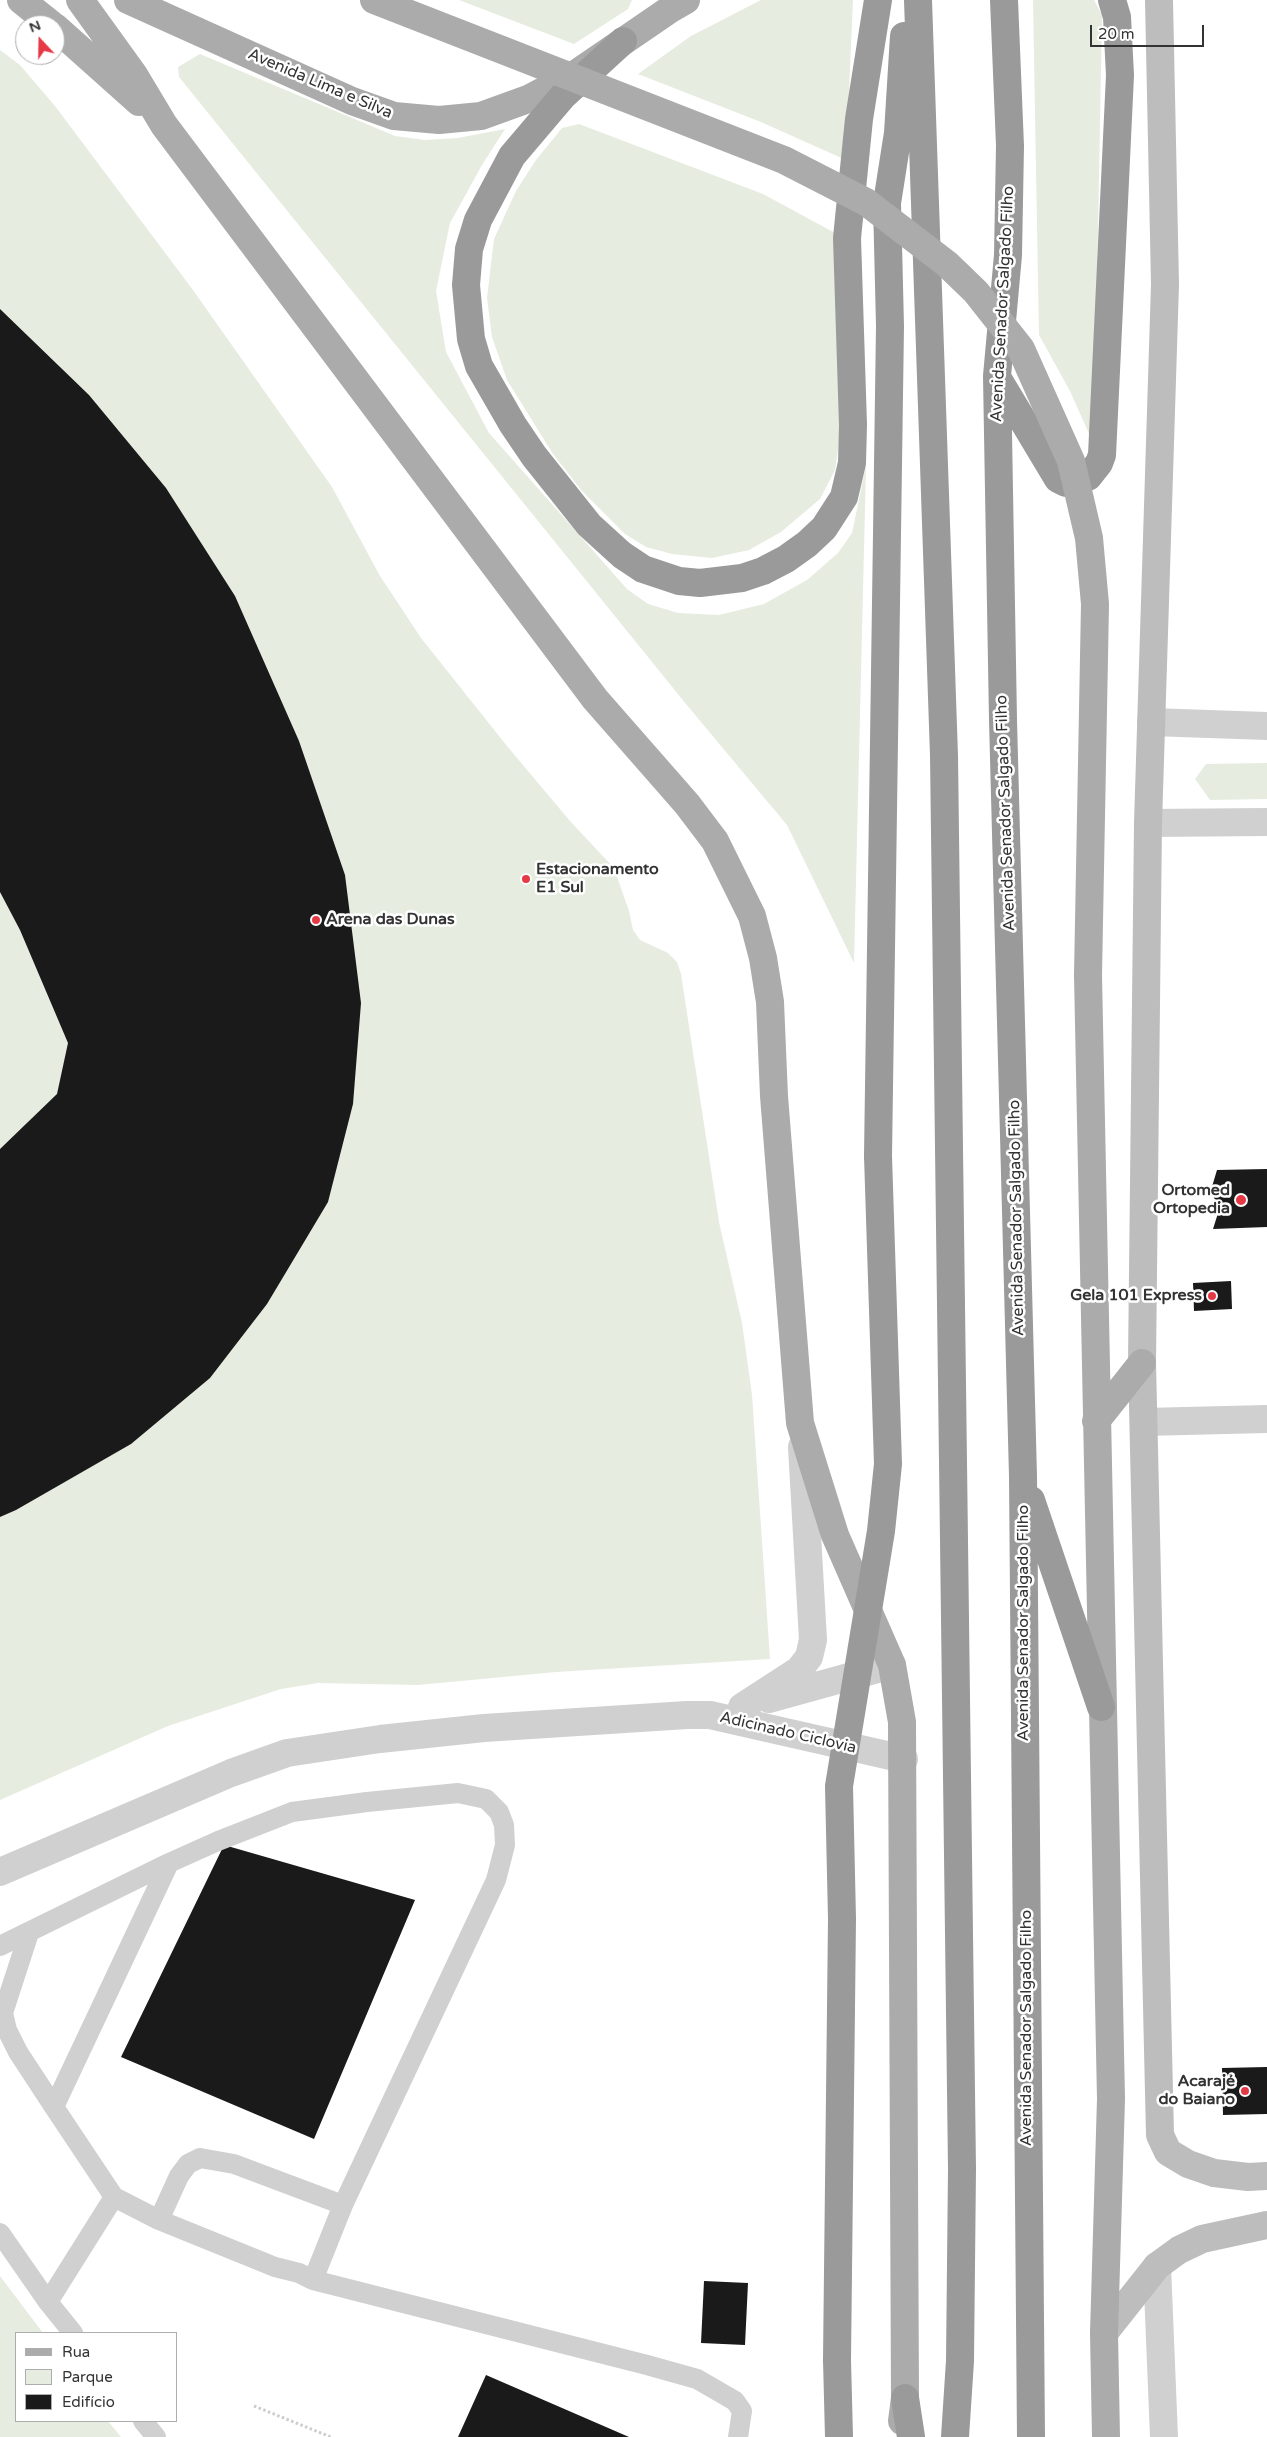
<!DOCTYPE html>
<html>
<head>
<meta charset="utf-8">
<style>
	body { margin:0 }
	#map { position:relative; width:1267px; height:2437px; overflow:hidden; background:#fff; font-family:"Varela Round",sans-serif }
	canvas { display:block }
	.legend { position:absolute; left:15px; top:2332px; width:162px; height:90px; box-sizing:border-box; background:#fff; border:1px solid #adadad; margin:0; padding:6px 9px; list-style:none; font-size:15px; color:#333 }
	.legend li { display:flex; align-items:center; gap:10px; height:25px }
	.legend b { width:25px; border:1px solid #adadad }
	.north { position:absolute; left:15px; top:15px; width:50px; height:50px; box-sizing:border-box; background:#fff; border:1px solid #adadad; border-radius:50%; rotate:339deg; font-size:14px; font-weight:700; line-height:20px; text-align:center; color:#333 }
	.north::after { content:''; display:block; margin:auto; width:18px; height:22px; background:#e63946; clip-path:polygon(50% 0,100% 100%,50% 72%,0 100%) }
	.scale { position:absolute; left:1090px; top:25px; width:114px; height:22px; box-sizing:border-box; border:2px solid #333; border-top:0; padding-left:6px; font-size:15px; line-height:18px; white-space:nowrap; color:#333; -webkit-text-stroke:4px #fff; paint-order:stroke }
</style>
</head>
<body>
<div id="map">
<canvas width="1267" height="2437"></canvas>
<ul class="legend">
<li><b style="height:6px;background:#ababab"></b>Rua</li>
<li><b style="height:14px;background:#e6ecdf"></b>Parque</li>
<li><b style="height:14px;background:#1a1a1a"></b>Edifício</li>
</ul>
<div class="north">N</div>
<div class="scale">20 m</div>
</div>
<script>
const g = document.querySelector('canvas').getContext('2d');
g.lineJoin = 'round';
function fillPath(path, color) {
  g.fillStyle = color;
  g.fill(path, 'evenodd');
}
function shape(rows) {
  const path = new Path2D();
  for (const r of rows) {
    path.moveTo(r[0], r[1]);
    for (let i = 2; i < r.length; i += 2) path.lineTo(r[i], r[i + 1]);
  }
  return path;
}
function stroke(path, color, width, dash) {
  g.strokeStyle = color;
  g.lineWidth = width;
  g.lineCap = dash ? 'butt' : 'round';
  g.setLineDash(dash || []);
  g.stroke(path);
}
function label(font, color, halo, rows, align = 'center') {
  g.font = font + ' "Varela Round",sans-serif';
  g.lineWidth = 5;
  g.setLineDash([]);
  g.textBaseline = 'middle';
  g.strokeStyle = halo;
  g.fillStyle = color;
  for (const [text, x, y, turn = 0] of rows) {
    g.save();
    g.translate(x, y);
    g.rotate((+turn || 0) * Math.PI / 180);
    g.textAlign = isNaN(turn) ? turn : align;
    if (halo) g.strokeText(text, 0, 0);
    g.fillText(text, 0, 0);
    g.restore();
  }
}
fillPath(shape([
	[459,0,632,0,628,9,574,44],
	[761,0,853,0,846,160,761,122,638,74,691,36],
	[1033,0,1094,0,1102,15,1094,445,1070,391,1039,335],
	[0,50,20,65,55,106,193,290,332,487,380,576,421,638,507,746,570,821,614,868,629,911,633,930,640,940,668,953,677,962,681,974,719,1222,742,1323,752,1395,770,1659,556,1672,418,1685,318,1683,281,1689,168,1726,0,1800],
	[200,54,395,136,425,140,458,138,505,129,482,165,450,223,436,291,446,352,489,433,627,589,648,604,678,613,719,615,764,604,807,580,838,553,852,533,866,466,854,963,787,825,686,704,179,77,178,67],
	[579,124,763,194,835,233,843,416,835,470,820,499,781,532,749,550,712,558,672,554,646,547,625,534,582,491,553,454,507,380,492,337,487,298,494,239,516,191,536,160,562,128],
	[1267,763,1267,799,1210,800,1195,779,1206,764],
	[0,2276,43,2333,16,2333,16,2421,108,2421,121,2437,0,2437]
]), '#e6ecdf');
fillPath(shape([
	[0,309,89,395,166,488,235,596,299,741,345,875,361,1003,353,1104,328,1202,267,1304,210,1378,131,1444,16,1510,0,1517,0,1149,57,1094,68,1043,20,930,0,892],
	[1267,1169,1267,1227,1213,1229,1219,1210,1211,1190,1217,1170],
	[1231,1281,1232,1309,1194,1311,1193,1283],
	[224,1845,415,1900,314,2139,121,2057],
	[1267,2067,1267,2114,1223,2115,1222,2068],
	[704,2281,748,2283,745,2345,701,2343],
	[486,2375,629,2437,458,2437]
]), '#1a1a1a');
stroke(shape([
	[254,2406,331,2437]
]), '#cdcdcd', 3, [2.5, 2.5]);
stroke(shape([
	[458,1793,486,1799,499,1812,504,1825,505,1845,496,1880,343,2205,313,2280,299,2273,275,2267,159,2220,114,2197,54,2107,169,1863,218,1841,292,1812,367,1802,458,1793],
	[29,1933,3,2013,7,2030,18,2052,54,2107],
	[0,1946,169,1863],
	[159,2220,179,2176,188,2164,200,2158,234,2164,343,2205],
	[0,2233,48,2302,73,2333],
	[313,2280,647,2365,697,2379,735,2401,742,2411,738,2437],
	[48,2302,114,2197],
	[143,2421,156,2437]
]), '#d0d0d0', 20);
stroke(shape([
	[1151,722,1267,726],
	[1148,823,1267,822],
	[1144,1422,1267,1419],
	[769,1699,892,1665],
	[742,1707,799,1670,809,1657,813,1640,802,1447],
	[0,1872,231,1773,287,1753,380,1739,484,1728,687,1715,710,1715,904,1759],
	[1157,2266,1164,2437]
]), '#d0d0d0', 28);
stroke(shape([
	[1159,0,1165,284,1148,823,1142,1363,1160,2135,1168,2152,1188,2164,1214,2173,1248,2177,1267,2176],
	[1104,2333,1157,2266,1179,2250,1202,2239,1267,2225]
]), '#bdbdbd', 28);
stroke(shape([
	[21,0,52,25],
	[80,0,134,75,164,125,595,699,687,804,715,841,752,916,763,958,770,1002,774,1096,800,1423,835,1535,892,1665,902,1722,905,2398,902,2421],
	[128,0,352,101,394,116,439,120,481,116,528,99,577,73,672,8,686,0],
	[55,27,139,102],
	[1088,975,1111,2099,1104,2333,1106,2437],
	[1096,1421,1142,1363]
]), '#ababab', 28);
stroke(shape([
	[918,0,944,755,962,2168,960,2361,955,2437],
	[1004,0,1010,146,1008,255,997,376,1003,720,1023,1476,1031,2437],
	[623,41,563,96,512,156,478,220,469,249,466,285,471,339,479,366,513,425,534,456,589,525,622,555,643,569,679,581,700,583,742,578,763,571,786,559,807,544,824,528,844,497,852,463,853,425,847,238,859,119,878,0],
	[998,379,1058,479,1066,483,1072,483,1088,477,1099,463,1102,455,1120,75,1117,17,1112,0],
	[878,1156,890,326,887,203,898,133,904,36],
	[1031,1500,1101,1707],
	[837,2360,839,2437],
	[905,2398,911,2437]
]), '#9a9a9a', 28);
stroke(shape([
	[374,0,784,160,866,202,947,264,976,292,1021,349,1071,461,1089,538,1095,604,1088,975]
]), '#ababab', 28);
stroke(shape([
	[837,2360,842,1919,839,1786,881,1531,888,1464,878,1156]
]), '#9a9a9a', 28);
for (const [x, y, r, color] of [
	[526,879,5,"#e63946"],
	[316,920,5,"#e63946"],
	[1241,1200,6,"#e63946"],
	[1212,1296,5,"#e63946"],
	[1245,2091,5,"#e63946"]
]) {
  const dot = new Path2D();
  dot.arc(x, y, r, 0, 2 * Math.PI);
  g.fillStyle = color;
  g.fill(dot);
  stroke(dot, '#fff', 2);
}
label('16px', '#333', '#fff', [
	["Avenida Lima e Silva",320,84,23],
	["Avenida Senador Salgado Filho",1003,304,-87],
	["Avenida Senador Salgado Filho",1006,813,-92],
	["Avenida Senador Salgado Filho",1017,1218,-91],
	["Avenida Senador Salgado Filho",1024,1623,-90],
	["Adicinado Ciclovia",788,1733,13],
	["Avenida Senador Salgado Filho",1027,2028,-90]
]);
label('bold 16px', '#333', '#fff', [
	["Estacionamento",536,870,"left"],
	["E1 Sul",536,888,"left"],
	["Arena das Dunas",326,920,"left"],
	["Ortomed",1230,1191],
	["Ortopedia",1230,1209],
	["Gela 101 Express",1202,1296],
	["Acarajé",1235,2082],
	["do Baiano",1235,2100]
], 'right');
</script>
</body>
</html>
